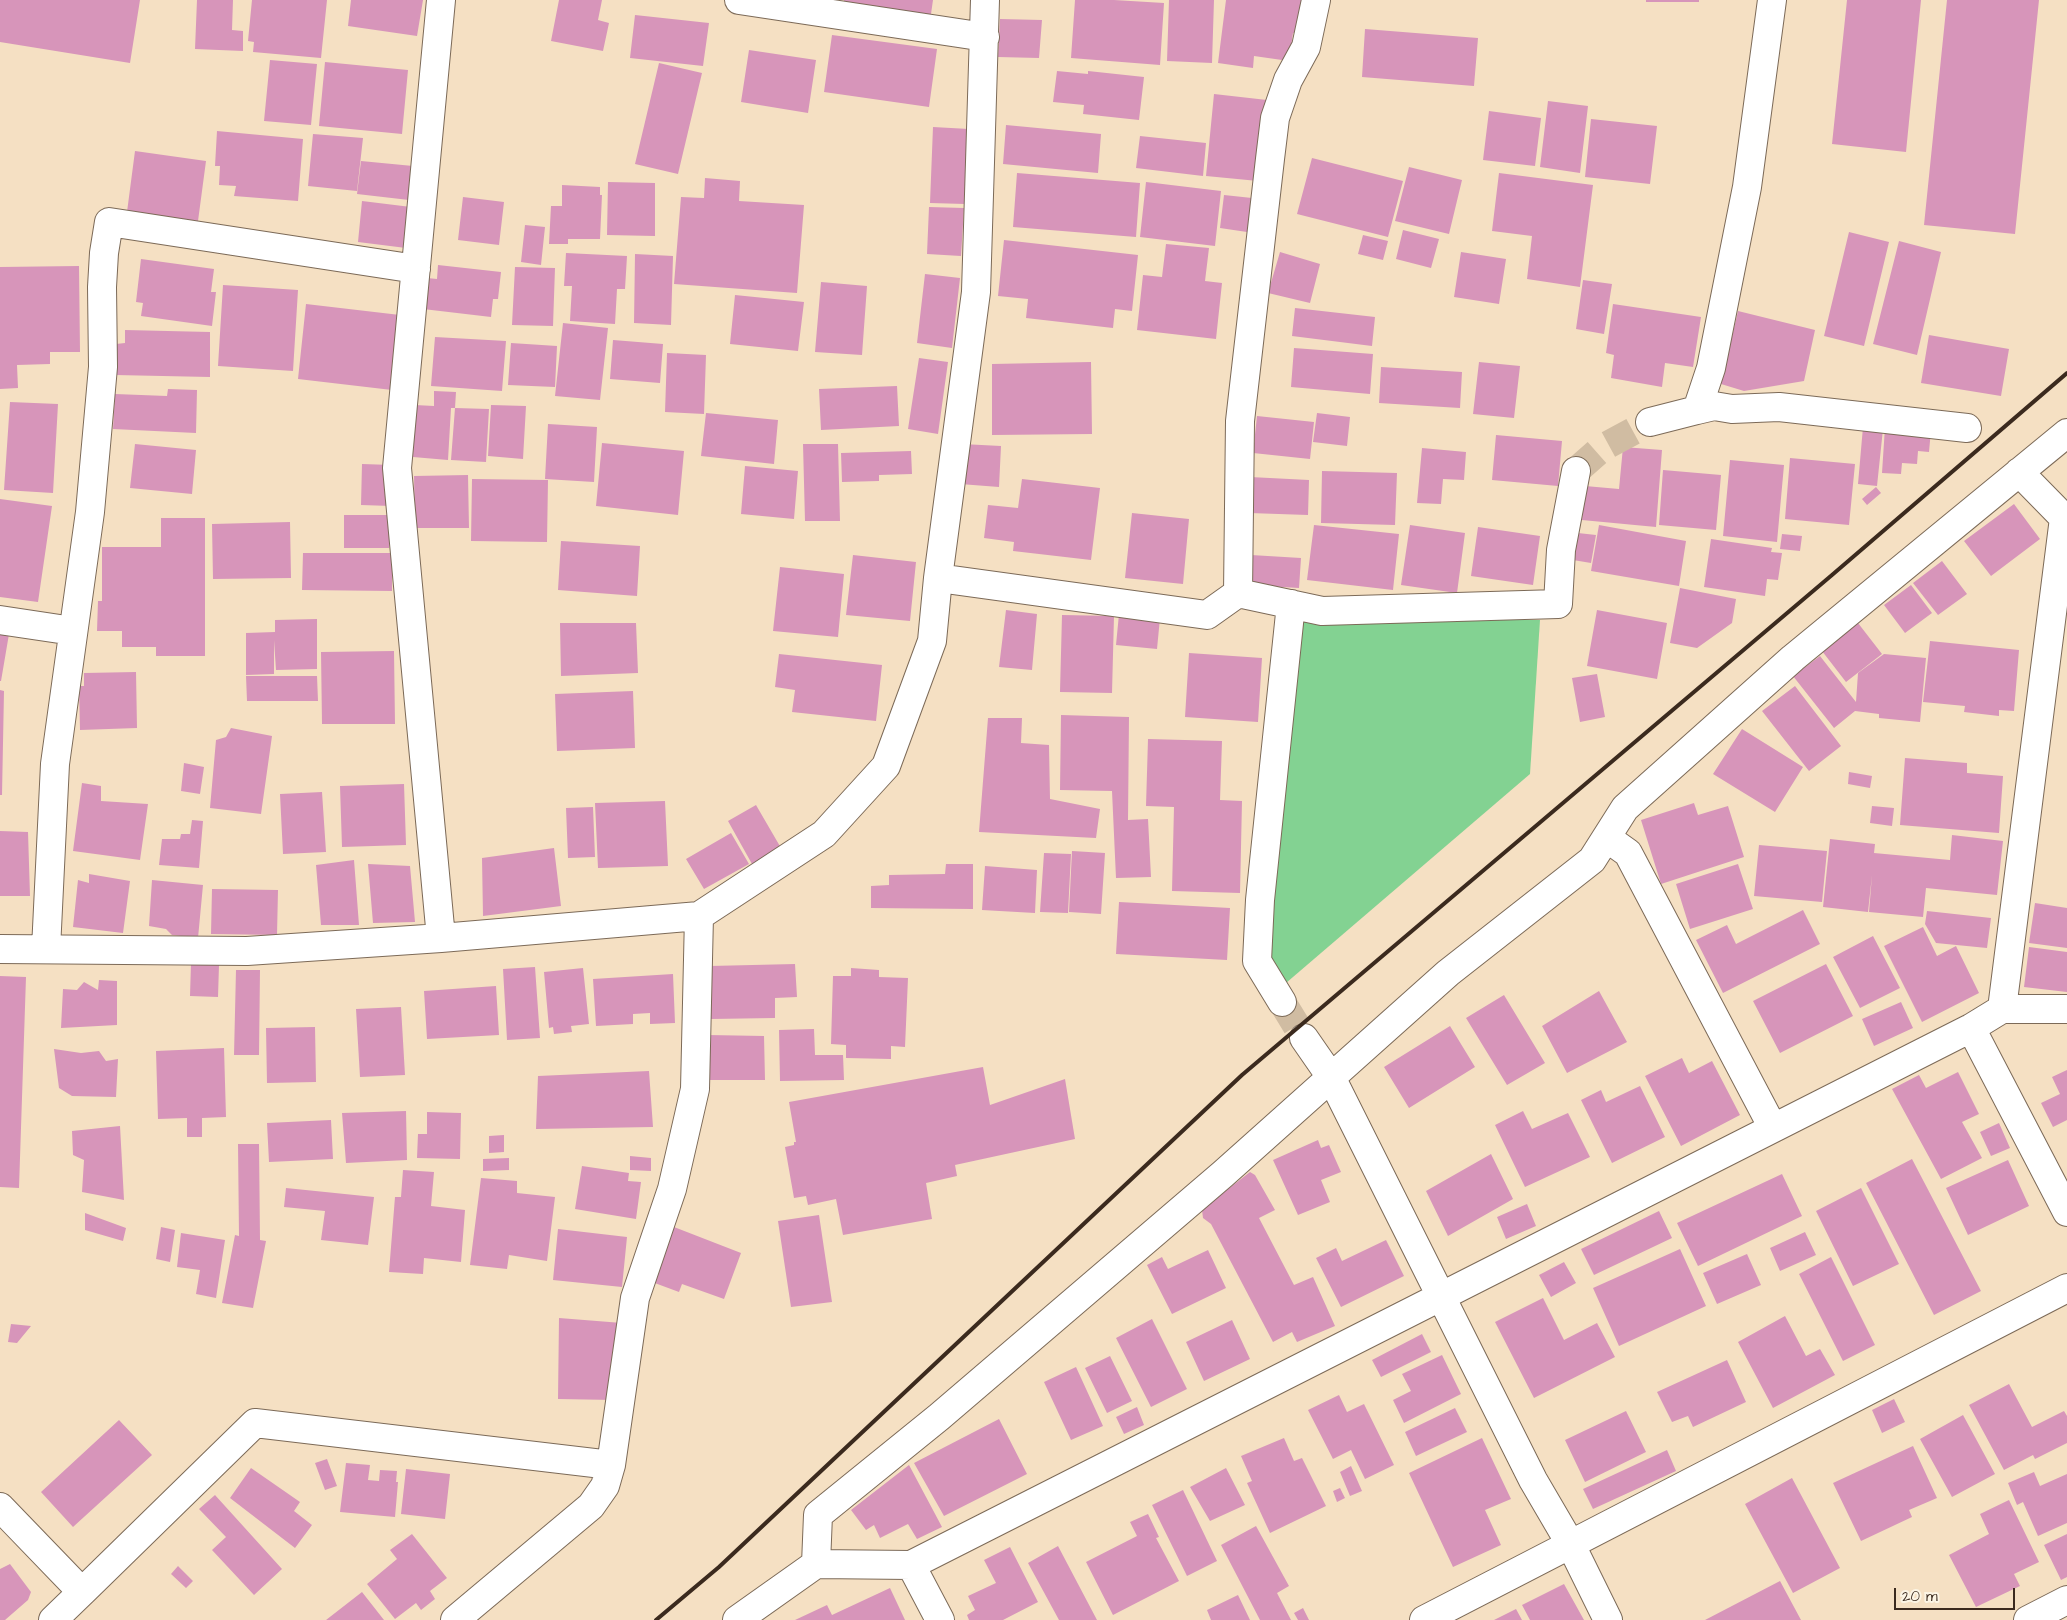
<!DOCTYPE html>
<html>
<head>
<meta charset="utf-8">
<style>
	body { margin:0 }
	#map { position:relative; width:2067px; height:1620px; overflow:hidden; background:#f5e0c3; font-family:"Architects Daughter",sans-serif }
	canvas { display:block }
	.scale { position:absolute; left:1894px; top:1588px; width:121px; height:22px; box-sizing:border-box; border:2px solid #3b2a1e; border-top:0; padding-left:6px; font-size:15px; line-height:18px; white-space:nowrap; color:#3b2a1e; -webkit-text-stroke:4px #fcf5e5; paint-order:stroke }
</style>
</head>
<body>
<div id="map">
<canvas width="2067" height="1620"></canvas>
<div class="scale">20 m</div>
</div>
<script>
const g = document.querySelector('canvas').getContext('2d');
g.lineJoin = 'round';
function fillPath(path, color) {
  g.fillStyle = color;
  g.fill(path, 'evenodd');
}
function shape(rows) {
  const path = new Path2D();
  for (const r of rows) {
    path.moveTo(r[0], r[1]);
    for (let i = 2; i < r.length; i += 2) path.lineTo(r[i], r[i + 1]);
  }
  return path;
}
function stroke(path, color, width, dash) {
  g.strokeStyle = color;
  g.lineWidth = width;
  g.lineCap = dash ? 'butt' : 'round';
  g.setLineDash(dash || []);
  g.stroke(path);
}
fillPath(shape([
	[1301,619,1540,620,1530,774,1286,983,1266,956]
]), '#83d292');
fillPath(shape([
	[0,0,140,0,130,63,0,42],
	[197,0,233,0,232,30,243,31,243,51,195,49],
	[252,0,327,0,321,58,253,52,254,42,248,41],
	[351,0,423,0,417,36,348,26],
	[559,0,602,0,598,20,609,23,603,51,551,41],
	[844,0,933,0,930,21,843,9],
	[1075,0,1114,0,1164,3,1160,65,1071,58],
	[1169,0,1214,0,1212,63,1167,61],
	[1226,0,1306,0,1301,35,1293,33,1289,61,1254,56,1253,68,1218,63],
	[1646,0,1699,0,1699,2,1646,2],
	[1847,0,1921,0,1906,152,1832,144],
	[1947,0,2039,0,2015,234,1924,225],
	[635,15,709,23,703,66,630,58],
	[1000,19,1042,20,1039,58,998,57],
	[1365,29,1478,38,1474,86,1362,77],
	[832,35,937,49,929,107,824,92],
	[749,50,816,60,808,113,741,102],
	[270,60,317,64,311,125,264,121],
	[325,62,408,70,402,134,319,126],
	[659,63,702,73,678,174,635,164],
	[1057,71,1088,74,1088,71,1144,77,1139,120,1083,114,1084,105,1053,102],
	[1214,94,1267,100,1258,181,1206,176],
	[1548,101,1588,106,1580,173,1540,167],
	[1489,111,1541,118,1535,166,1483,160],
	[1591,119,1657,126,1650,184,1585,177],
	[1006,125,1101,134,1098,173,1003,164],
	[933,127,969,129,965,204,930,203],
	[217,131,303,139,298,201,234,196,236,186,219,185,220,166,215,166],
	[313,134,363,138,357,191,308,186],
	[1140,136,1206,143,1203,176,1136,168],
	[135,151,206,161,198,221,127,212],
	[1312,158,1403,181,1388,237,1297,214],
	[361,161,413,166,409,200,357,194],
	[1409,167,1462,180,1449,234,1395,221],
	[1017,173,1140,183,1136,237,1013,227],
	[1499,173,1593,185,1580,287,1527,279,1532,236,1492,231],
	[705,178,740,181,739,201,804,205,797,293,674,284,681,197,704,198],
	[608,182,655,183,655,236,607,235],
	[1146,182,1221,191,1215,246,1140,237],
	[562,185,600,187,600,195,602,195,600,239,568,239,568,244,549,244,551,206,562,206],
	[1224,195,1252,198,1247,232,1220,228],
	[463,197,504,202,499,245,458,240],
	[362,201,411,207,406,248,358,242],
	[929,207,964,208,961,256,927,254],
	[525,225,545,227,541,265,521,262],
	[1403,230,1439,239,1431,268,1396,259],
	[1849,232,1889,242,1864,346,1824,336],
	[1363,235,1388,241,1383,260,1358,254],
	[1004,240,1138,255,1132,311,1115,309,1113,328,1026,318,1028,299,998,296],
	[1899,241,1941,252,1917,355,1873,344],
	[1166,244,1209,248,1205,281,1222,283,1216,339,1137,330,1143,275,1162,277],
	[1280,252,1320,264,1310,303,1268,293],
	[1461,252,1506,259,1499,304,1454,297],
	[566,253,627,256,625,289,617,289,615,324,570,321,572,286,564,286],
	[635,254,673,256,671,325,634,323],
	[141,259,214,269,211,292,216,292,212,326,141,316,143,303,136,302],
	[438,265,501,272,498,299,493,299,491,317,423,309,427,278,437,279],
	[79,266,80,352,50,352,50,364,17,365,18,388,0,389,0,267],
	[515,267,555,268,553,326,512,325],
	[925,274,960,278,952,348,917,343],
	[1583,280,1612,284,1604,334,1576,329],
	[821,282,867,286,862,355,815,352],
	[223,285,298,290,293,371,218,366],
	[735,295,804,302,798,351,730,344],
	[306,304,400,315,392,390,298,379],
	[1613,304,1701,317,1693,367,1665,363,1662,387,1611,378,1614,355,1606,353],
	[1295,308,1375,317,1372,346,1292,336],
	[1738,311,1815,330,1804,381,1744,391,1721,384],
	[563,323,608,328,600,400,555,396],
	[125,330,210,332,210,377,115,375,116,344,125,343],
	[1929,335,2009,349,2001,396,1921,383],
	[435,337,506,341,502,391,431,386],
	[613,340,663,344,660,383,610,379],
	[511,343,557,346,555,387,508,385],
	[1294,348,1373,354,1370,394,1291,387],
	[667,353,706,355,704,414,665,412],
	[919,358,948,362,938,434,908,429],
	[1091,362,1092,434,992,435,992,364],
	[1479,362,1520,366,1514,418,1473,414],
	[1381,367,1462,372,1460,408,1379,403],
	[897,386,899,426,821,430,819,389],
	[168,389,197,390,196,433,113,429,115,394,167,396],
	[434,391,456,392,455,408,451,408,448,460,413,457,415,405,434,406],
	[10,402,58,404,53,493,4,490],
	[491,405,526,406,523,459,488,456],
	[455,408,489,409,486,462,451,460],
	[706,413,778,420,774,464,701,456],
	[1317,413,1350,417,1347,446,1313,442],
	[1257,416,1314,422,1310,459,1253,453],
	[548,424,597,427,594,482,545,479],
	[1863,427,1883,429,1877,486,1858,484],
	[1885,427,1931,430,1929,452,1918,451,1917,464,1902,463,1901,474,1882,473],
	[1496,435,1562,441,1558,486,1492,480],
	[602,443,684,451,678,515,596,506],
	[135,444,196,450,192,494,130,488],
	[803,444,838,444,840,521,805,521],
	[962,444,1001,446,999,487,960,484],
	[1623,447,1662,450,1656,527,1582,520,1585,486,1619,489],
	[1422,448,1466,452,1464,480,1443,479,1441,504,1417,503],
	[911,451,912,474,879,475,879,481,842,482,841,453],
	[1790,458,1855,464,1849,525,1785,519],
	[1730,460,1784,465,1777,542,1723,536],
	[362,464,392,465,391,506,361,505],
	[745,466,798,471,794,519,741,514],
	[1663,470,1721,475,1716,530,1659,525],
	[1322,471,1397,473,1395,525,1321,523],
	[468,475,469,528,415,528,414,476],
	[1250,477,1309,480,1308,515,1249,513],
	[472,479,548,480,547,542,471,541],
	[1022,479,1100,488,1091,560,1013,551,1014,542,984,538,988,505,1018,508],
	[1876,487,1881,493,1867,505,1862,499],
	[0,499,52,506,38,602,0,597],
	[2014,504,2040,539,1991,576,1964,541],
	[1132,513,1189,519,1183,584,1125,578],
	[344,515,390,515,389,548,344,548],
	[161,518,205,518,205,656,156,656,156,647,122,647,122,631,97,631,98,601,102,601,102,547,161,547],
	[290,522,291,578,213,579,212,524],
	[1314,525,1399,534,1393,590,1307,580],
	[1410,525,1465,533,1457,593,1401,585],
	[1599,525,1686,541,1679,586,1591,571],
	[1478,527,1540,536,1533,585,1471,576],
	[1578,533,1596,535,1591,563,1573,560],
	[1782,534,1802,536,1800,551,1780,549],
	[1711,539,1772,548,1771,552,1782,553,1778,580,1767,579,1765,596,1704,587],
	[561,541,640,546,637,596,558,590],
	[303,553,392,553,392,591,302,590],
	[853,555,916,562,910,621,846,615],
	[1251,555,1301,558,1299,588,1249,585],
	[1942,561,1967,594,1938,615,1913,583],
	[780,567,844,574,838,637,773,631],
	[1911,585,1932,613,1905,633,1884,605],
	[1680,588,1736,599,1732,623,1697,648,1670,643],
	[1006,610,1037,614,1032,670,999,667],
	[1597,610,1667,623,1657,679,1587,666],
	[1119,614,1160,618,1157,649,1116,645],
	[1062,615,1114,616,1112,693,1060,692],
	[317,619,317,669,276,670,274,640,274,674,246,675,246,633,275,632,275,620],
	[560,623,636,623,638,673,561,676],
	[1858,623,1882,654,1846,682,1822,651],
	[0,632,9,634,1,681,0,681],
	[1930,641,2019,650,2014,711,1999,710,1999,716,1964,712,1965,706,1923,702],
	[394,651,395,724,322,724,321,652],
	[1189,653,1262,658,1258,722,1185,717],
	[779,654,882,665,876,721,792,712,795,690,775,687],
	[1884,654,1926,658,1920,722,1879,718,1879,714,1855,711,1834,728,1793,676,1820,656,1856,702,1858,673],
	[136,672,137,728,80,730,79,686,84,686,84,673],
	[1597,674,1605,717,1580,722,1572,678],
	[246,676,317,676,318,701,247,701],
	[1795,686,1841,746,1809,771,1762,711],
	[0,690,4,691,2,795,0,795],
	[633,691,635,748,557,751,555,694],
	[1061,715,1129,717,1128,820,1148,819,1151,877,1116,878,1112,791,1060,790],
	[988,718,1022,718,1021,743,1049,745,1050,799,1100,809,1096,838,979,832],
	[231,728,272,736,261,814,210,808,216,740,226,737],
	[1742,729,1803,767,1775,812,1713,774],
	[1148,739,1222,741,1220,800,1242,801,1240,893,1172,891,1174,807,1146,806],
	[1905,758,1967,763,1967,773,2003,776,1999,833,1900,825],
	[184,763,204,767,200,794,181,791],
	[1849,772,1872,776,1870,788,1848,784],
	[82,783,101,786,101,801,148,804,140,860,73,851],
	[404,784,406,845,342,847,340,786],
	[322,792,326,852,283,854,280,794],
	[665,801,668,866,598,868,595,803],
	[1694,803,1698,815,1728,806,1744,857,1661,884,1641,820],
	[756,805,781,848,752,864,728,821],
	[1872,806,1894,808,1892,826,1870,823],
	[593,807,595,857,568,858,566,808],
	[192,820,203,821,199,868,159,865,162,839,180,839,181,834,190,834],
	[0,831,28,832,30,896,0,896],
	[731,833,749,864,704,889,686,859],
	[1952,835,2003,841,1997,895,1926,888,1923,917,1869,912,1872,875,1868,912,1823,907,1830,839,1875,844,1874,853,1950,860],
	[1759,845,1827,851,1822,902,1754,896],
	[554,848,561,906,483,916,482,858],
	[1072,851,1105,853,1101,914,1069,912],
	[1044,853,1071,854,1068,913,1040,912],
	[354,860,359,925,321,925,316,865],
	[368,864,410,866,415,922,373,923],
	[946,864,973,864,973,909,871,908,871,886,889,885,889,875,945,874],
	[1738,864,1753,909,1690,929,1676,884],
	[985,866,1037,870,1035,913,982,910],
	[89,874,130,881,123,933,73,927,78,880,89,883],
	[152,880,203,885,198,938,172,935,166,929,149,926],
	[212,889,278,890,277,935,211,934],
	[1119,902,1230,908,1227,960,1116,954],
	[2035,903,2067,908,2067,948,2029,943],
	[1803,910,1820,944,1723,993,1696,940,1727,925,1736,944],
	[1927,911,1991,918,1987,948,1936,943,1925,924],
	[1923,927,1937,956,1956,946,1979,993,1922,1022,1884,946],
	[1873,936,1900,988,1860,1008,1833,957],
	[2029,947,2067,952,2067,992,2024,987],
	[191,963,219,965,218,997,190,996],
	[795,964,797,997,775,998,775,1018,711,1019,710,966],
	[1826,964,1853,1016,1780,1053,1753,1001],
	[535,967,540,1038,507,1040,503,969],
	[583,968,589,1024,571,1026,572,1032,554,1034,553,1027,549,1028,544,972],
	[851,968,879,970,879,977,908,978,905,1047,891,1046,891,1059,846,1058,846,1045,831,1044,833,976,851,976],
	[236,970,260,970,259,1055,234,1055],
	[673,974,675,1023,650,1024,650,1013,633,1014,633,1024,596,1026,593,979],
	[0,976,26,977,19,1188,0,1187],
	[99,980,117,981,117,1025,61,1028,63,989,77,990,84,982,98,990],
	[496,986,499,1035,427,1039,424,991],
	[1599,991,1627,1042,1567,1073,1542,1026],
	[1504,995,1545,1063,1507,1085,1466,1018],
	[1901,1002,1913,1028,1874,1046,1862,1019],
	[401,1007,405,1075,360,1077,356,1009],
	[1450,1026,1475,1067,1409,1108,1384,1067],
	[315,1027,316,1082,267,1083,266,1028],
	[814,1029,815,1055,843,1055,844,1080,780,1081,779,1030],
	[708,1035,764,1036,765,1080,708,1080],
	[224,1048,226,1117,202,1118,202,1137,187,1137,187,1118,158,1119,156,1051],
	[54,1049,81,1053,99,1051,106,1061,118,1059,116,1097,72,1096,59,1088],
	[1682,1058,1689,1073,1712,1061,1740,1115,1681,1146,1645,1076],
	[983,1067,990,1105,1065,1079,1075,1139,955,1165,957,1176,926,1183,932,1219,843,1235,836,1199,808,1205,806,1196,794,1198,785,1147,794,1145,794,1142,796,1142,789,1102],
	[2067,1070,2067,1120,2053,1127,2041,1103,2060,1094,2052,1077],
	[649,1071,653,1127,536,1129,538,1076],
	[1958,1072,1979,1114,1962,1122,1982,1158,1941,1179,1892,1089,1919,1075,1926,1088],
	[1640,1086,1665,1137,1612,1163,1581,1100,1601,1090,1606,1102],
	[406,1111,407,1160,346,1163,342,1113],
	[1523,1111,1532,1129,1568,1113,1590,1157,1525,1187,1495,1125],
	[427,1112,461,1113,460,1159,417,1158,418,1134,427,1134],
	[331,1120,333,1159,269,1162,267,1123],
	[1999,1123,2010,1148,1991,1156,1980,1132],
	[120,1126,124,1200,82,1192,84,1160,73,1155,72,1131],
	[504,1135,504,1152,489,1153,489,1136],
	[1318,1140,1321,1148,1329,1145,1341,1172,1321,1180,1330,1202,1298,1215,1273,1160],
	[238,1144,259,1144,260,1240,266,1241,253,1308,222,1303,235,1235,239,1236],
	[1491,1154,1513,1199,1448,1236,1426,1191],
	[630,1156,651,1158,651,1171,630,1170],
	[509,1158,509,1170,483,1171,483,1159],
	[1912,1159,1981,1291,1934,1315,1866,1183],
	[2008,1160,2029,1206,1968,1235,1946,1188],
	[582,1166,629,1173,628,1181,641,1182,636,1219,575,1209],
	[403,1170,434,1172,431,1206,465,1210,461,1262,424,1258,423,1274,389,1272,395,1197,401,1197],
	[1250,1172,1255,1175,1275,1210,1259,1218,1294,1285,1313,1277,1335,1326,1297,1342,1292,1332,1273,1342,1211,1224,1203,1218,1202,1210,1205,1207],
	[1782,1174,1802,1216,1698,1266,1677,1223],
	[481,1178,517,1181,517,1193,555,1197,547,1261,509,1255,507,1269,470,1265],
	[286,1188,374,1197,368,1245,321,1240,325,1211,284,1207],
	[1861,1188,1899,1264,1853,1286,1816,1211],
	[1527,1204,1536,1226,1506,1239,1497,1217],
	[1659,1211,1672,1238,1594,1275,1581,1249],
	[85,1213,126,1228,123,1241,85,1230],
	[819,1215,832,1302,791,1307,778,1221],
	[161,1227,175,1230,170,1262,156,1259],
	[674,1227,741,1253,724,1299,682,1284,679,1292,652,1282],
	[558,1229,627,1237,622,1287,553,1280],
	[1805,1232,1816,1255,1780,1271,1770,1248],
	[181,1233,225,1240,216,1298,196,1294,200,1270,177,1267],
	[1386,1240,1404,1276,1341,1307,1316,1258,1336,1248,1342,1261],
	[1680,1249,1706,1306,1619,1346,1593,1288],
	[1208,1250,1226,1288,1172,1314,1147,1265,1162,1257,1168,1269],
	[1747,1254,1761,1285,1717,1304,1703,1273],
	[1831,1257,1875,1345,1843,1361,1799,1274],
	[1564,1262,1576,1283,1551,1297,1539,1275],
	[1543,1298,1564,1340,1597,1323,1615,1357,1534,1398,1495,1322],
	[1785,1316,1806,1356,1820,1349,1835,1375,1773,1408,1738,1342],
	[559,1318,622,1323,614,1400,558,1399],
	[1152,1319,1187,1389,1151,1407,1116,1338],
	[1232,1320,1250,1359,1204,1381,1186,1342],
	[11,1324,31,1326,17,1343,8,1342],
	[1422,1334,1431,1352,1381,1377,1372,1360],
	[1442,1355,1461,1394,1404,1423,1393,1400,1411,1391,1402,1374],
	[1110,1356,1132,1401,1107,1413,1085,1368],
	[1727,1360,1746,1402,1693,1427,1688,1416,1672,1422,1657,1392],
	[1076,1367,1103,1426,1071,1440,1044,1382],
	[2009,1384,2032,1427,2064,1411,2067,1416,2067,1443,2035,1459,2033,1455,2004,1470,1969,1405],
	[1339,1395,1347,1412,1364,1404,1394,1465,1365,1479,1351,1450,1333,1459,1308,1410],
	[1894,1399,1905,1422,1882,1433,1872,1410],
	[1137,1407,1144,1425,1124,1434,1116,1417],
	[1455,1408,1467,1432,1416,1456,1405,1432],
	[1626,1411,1646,1452,1585,1482,1565,1440],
	[1963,1415,1995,1474,1952,1497,1920,1439],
	[999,1419,1027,1474,944,1516,914,1463],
	[119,1420,152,1455,73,1527,41,1492],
	[1284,1438,1294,1461,1302,1458,1326,1506,1270,1533,1247,1483,1252,1481,1241,1456],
	[1482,1438,1511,1499,1485,1510,1501,1545,1453,1567,1409,1473],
	[1913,1446,1937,1498,1909,1510,1912,1517,1861,1541,1833,1483],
	[1667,1450,1676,1471,1593,1509,1583,1489],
	[327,1459,337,1486,325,1490,315,1463],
	[346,1463,370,1465,368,1480,379,1481,380,1470,397,1471,396,1482,398,1482,395,1517,340,1512],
	[909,1465,942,1527,917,1539,908,1524,880,1538,874,1525,866,1530,851,1510],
	[1351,1466,1362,1491,1350,1496,1340,1472],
	[251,1468,300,1502,294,1511,312,1525,295,1548,230,1498],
	[1226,1468,1245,1505,1210,1521,1190,1487],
	[406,1469,450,1474,445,1519,401,1514],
	[2034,1472,2040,1486,2067,1474,2067,1523,2038,1536,2023,1502,2017,1505,2008,1483],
	[1792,1478,1840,1568,1793,1593,1745,1504],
	[1340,1488,1345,1498,1337,1502,1333,1491],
	[1183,1490,1217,1561,1187,1576,1152,1505],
	[215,1495,282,1569,254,1595,212,1550,226,1537,199,1509],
	[2009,1500,2039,1562,2014,1574,2020,1586,1976,1607,1949,1555,1989,1534,1980,1514],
	[1148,1514,1159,1537,1156,1538,1179,1581,1113,1615,1086,1562,1137,1536,1130,1522],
	[1256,1526,1289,1586,1277,1593,1291,1620,1260,1620,1221,1545],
	[412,1534,447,1578,430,1591,435,1599,421,1610,416,1603,395,1619,367,1584,397,1559,390,1550],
	[2067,1534,2067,1577,2061,1580,2044,1545],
	[1058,1546,1097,1620,1059,1620,1028,1563],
	[1010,1547,1038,1602,1003,1620,969,1620,967,1615,975,1610,968,1596,996,1583,984,1560],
	[10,1564,31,1592,28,1600,5,1620,0,1620,0,1569],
	[178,1566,193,1581,186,1588,171,1574],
	[1780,1581,1801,1620,1705,1620],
	[1564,1584,1584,1620,1530,1620,1522,1605],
	[890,1588,905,1620,795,1620,827,1605,832,1615],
	[362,1592,384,1620,326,1620],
	[1238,1595,1250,1620,1211,1620,1207,1610],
	[1303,1608,1309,1620,1298,1620,1294,1613],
	[1516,1609,1522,1620,1494,1620]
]), '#d795ba');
stroke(shape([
	[1576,471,1602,448,1650,422],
	[1282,1002,1304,1038]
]), '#d0bca2', 28, [28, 14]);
const street = shape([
	[739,0,985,37],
	[1772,0,1747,187,1711,368,1697,410,1714,406,1732,409,1779,407,1967,428],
	[1650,422,1697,410],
	[938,578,1207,615,1238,593,1322,611,1558,604,1561,550,1576,471],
	[1238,593,1240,421,1270,159,1275,118,1288,80,1306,47,1316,0],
	[0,620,73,631],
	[1607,838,1628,853,1773,1128],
	[441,938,397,468,441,0],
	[0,949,247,951,441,938,699,916,824,834,886,766,932,641,938,578,976,292,985,0],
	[46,949,55,764,90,512,103,367,102,287,104,253,109,222,416,269],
	[1282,1002,1257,961,1260,900,1291,604],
	[2002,1009,2064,518,2019,472],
	[1971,1028,2067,1212],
	[1304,1038,1331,1077,1533,1480,1571,1545,1608,1620],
	[0,1507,82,1592,255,1423,611,1465],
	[816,1564,818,1515,939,1417,1223,1174,1448,973,1592,860,1625,808,1793,658,2067,433],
	[911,1565,940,1620],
	[53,1620,82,1592],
	[455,1620,591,1506,605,1486,611,1465,635,1298,672,1189,695,1089,699,916],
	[737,1620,816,1564,911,1565,1971,1028,2002,1009,2067,1009],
	[1424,1620,2067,1288],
	[2028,1620,2067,1600]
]);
stroke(street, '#7c6a58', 30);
stroke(street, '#fff', 28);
stroke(shape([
	[656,1620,719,1567,1242,1075,1832,575,2067,373]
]), '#3b2a1e', 4);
</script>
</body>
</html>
